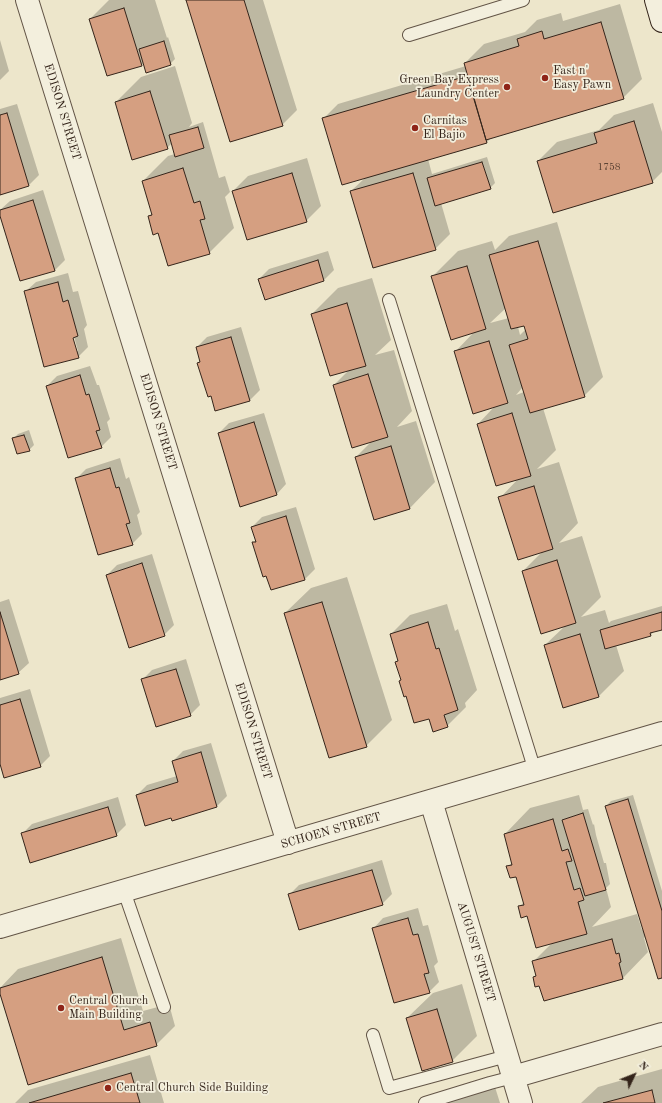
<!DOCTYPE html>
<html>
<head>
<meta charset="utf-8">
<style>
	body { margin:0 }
	#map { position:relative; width:662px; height:1103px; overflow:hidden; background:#ede6cb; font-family:"Old Standard TT",serif }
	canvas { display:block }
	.north { position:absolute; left:614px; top:1055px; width:40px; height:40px; -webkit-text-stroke:3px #f3efdd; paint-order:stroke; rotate:47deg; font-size:11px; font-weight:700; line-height:16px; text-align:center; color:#34241a }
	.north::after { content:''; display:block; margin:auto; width:14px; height:18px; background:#34241a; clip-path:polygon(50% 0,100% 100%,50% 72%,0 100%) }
</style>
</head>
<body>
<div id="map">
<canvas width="662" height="1103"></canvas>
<div class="north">N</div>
</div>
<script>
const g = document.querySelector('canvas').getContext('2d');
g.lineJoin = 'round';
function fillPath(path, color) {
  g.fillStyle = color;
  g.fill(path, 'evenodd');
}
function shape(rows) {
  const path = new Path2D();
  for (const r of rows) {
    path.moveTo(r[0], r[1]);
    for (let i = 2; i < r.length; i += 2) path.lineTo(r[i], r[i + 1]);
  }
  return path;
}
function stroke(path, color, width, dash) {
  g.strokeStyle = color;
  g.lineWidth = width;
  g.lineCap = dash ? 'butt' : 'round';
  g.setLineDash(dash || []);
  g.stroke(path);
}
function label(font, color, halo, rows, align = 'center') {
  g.font = font + ' "Old Standard TT",serif';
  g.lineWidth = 3.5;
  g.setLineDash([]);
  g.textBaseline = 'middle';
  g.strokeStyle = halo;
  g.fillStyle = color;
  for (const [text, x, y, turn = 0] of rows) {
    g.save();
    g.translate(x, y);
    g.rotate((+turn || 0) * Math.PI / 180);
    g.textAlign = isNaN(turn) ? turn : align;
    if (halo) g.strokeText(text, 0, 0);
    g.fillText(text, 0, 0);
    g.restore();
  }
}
fillPath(shape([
	[109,0,155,0,167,38,168,37,175,59,170,64,144,63,142,65,108,75,90,19],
	[187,0,263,0,297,110,282,125],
	[620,4,642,79,623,98,492,137,487,142,428,159,432,174,487,157,495,183,490,188,441,203,450,234,435,249,351,191,365,178,323,119,338,104,466,66,465,63,484,44,525,32,537,20,561,13,563,21],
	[0,40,9,71,0,80],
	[175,66,192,123,189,127,203,122,219,178,225,176,230,192,225,197,234,228,209,253,159,232,149,216,153,213,143,181,168,156,175,154,172,143,167,148,116,102,141,77],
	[653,103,662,132,662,172,652,182,538,161,557,142,599,130,614,115],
	[17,104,39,175,29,185,0,194,0,109],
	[307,158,321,206,306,221,233,191,248,176],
	[43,190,65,260,55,270,21,280,0,210,10,201],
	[557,222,603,377,584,396,543,408,556,450,537,469,559,462,578,523,559,543,582,536,601,597,581,617,605,610,609,623,611,621,662,606,662,629,654,631,651,635,616,645,624,671,599,696,545,645,565,626,523,571,542,552,500,498,519,478,478,424,495,406,455,352,475,331,432,277,458,251,492,241,495,250,509,236],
	[506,308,509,318,490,323],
	[525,324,526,329,520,335,518,327],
	[523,387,524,392,516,395],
	[328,251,334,270,324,280,259,279,269,269],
	[68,273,73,292,78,291,87,325,84,329,88,347,78,357,25,292,36,282],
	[71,333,73,333,78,351,76,351],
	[372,278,391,340,375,355,394,350,412,411,397,427,416,421,435,482,410,508,375,518,356,457,372,441,334,385,350,369,312,314,338,288],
	[241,327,260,390,250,400,216,410,212,395,198,363,201,361,197,347,207,337],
	[90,366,97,385,99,385,110,419,107,422,111,437,101,447,47,386,57,376],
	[264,413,286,484,276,495,219,433,229,423],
	[29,430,34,445,29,450,13,439,18,434],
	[120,458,126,479,129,477,140,512,137,515,142,534,132,544,76,479,86,469],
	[296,507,315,569,305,579,271,589,253,543,256,540,252,527,262,517],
	[152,554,174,625,164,635,107,575,117,565],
	[347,577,392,720,366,746,285,613,311,588],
	[9,599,29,663,18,673,0,679,0,602],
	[447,604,455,631,458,629,477,690,465,703,466,707,447,726,430,718,402,680,396,662,399,659,391,634,410,615],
	[186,659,200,705,190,715,142,680,152,670],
	[30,689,50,756,40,766,0,761,0,698],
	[211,743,227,796,217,806,172,820,172,817,137,795,147,785,177,776,173,761,183,751],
	[579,795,583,810,588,809,593,825,594,824,596,835,604,863,606,863,610,884,606,888,611,907,592,927,637,914,642,930,644,929,606,806,611,801,633,795,662,891,662,977,646,936,644,938,648,952,623,978,540,985,534,978,537,974,533,962,553,942,519,907,524,902,516,875,507,867,513,862,505,834,530,808],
	[118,797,126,825,116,835,22,834,32,824],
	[382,860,392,894,382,904,289,895,299,885],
	[418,908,423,926,428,925,438,962,434,966,439,982,429,992,373,929,383,918],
	[121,938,143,1011,169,1004,175,1026,156,1045,0,991,0,988,18,969],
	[462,984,477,1036,452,1061,407,1018,433,993],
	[150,1055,164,1103,15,1103,28,1090],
	[662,1069,662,1103,581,1103,598,1087],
	[495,1087,500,1103,445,1103]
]), '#0003');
const building = shape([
	[186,0,244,0,283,126,230,142,186,0],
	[124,8,142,66,107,76,89,19,124,8],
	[601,22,624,99,486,140,464,63,519,46,517,39,542,31,544,39,601,22],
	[164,41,171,65,146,73,139,49,164,41],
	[467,76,487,143,342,185,322,118,467,76],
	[150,91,168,149,132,160,115,102,150,91],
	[7,113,29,186,0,195,0,115,7,113],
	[634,121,653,183,553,213,537,161,597,143,594,133,634,121],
	[198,127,204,148,175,157,169,135,198,127],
	[482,162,491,189,435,206,427,178,482,162],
	[183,168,194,203,200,201,205,219,200,220,210,254,168,266,158,233,153,235,148,216,152,215,142,181,183,168],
	[292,173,307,222,247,240,232,191,292,173],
	[413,173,436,250,373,268,350,191,413,173],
	[33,200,55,271,20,281,0,216,0,210,33,200],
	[538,241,585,397,530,413,509,345,528,339,524,326,511,329,489,255,538,241],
	[318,260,324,281,265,300,258,279,318,260],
	[467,266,486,329,451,340,431,276,467,266],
	[58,282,63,302,68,300,78,336,73,338,79,358,44,367,24,291,58,282],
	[347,303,366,366,330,376,311,314,347,303],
	[231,337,250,401,215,411,211,396,208,397,197,363,200,362,196,347,231,337],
	[489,341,508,403,473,414,454,351,489,341],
	[368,374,388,437,352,448,333,385,368,374],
	[80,375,86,395,89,394,100,430,96,431,102,448,68,458,46,386,80,375],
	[512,413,531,476,496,486,477,424,512,413],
	[254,422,277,495,240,507,218,433,254,422],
	[24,435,30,451,17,454,12,438,24,435],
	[391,446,410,509,374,520,355,457,391,446],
	[110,468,116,488,119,487,130,523,126,524,133,545,98,555,75,478,110,468],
	[534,486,553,549,518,560,498,497,534,486],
	[286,516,305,580,271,590,266,576,263,577,252,542,256,542,251,527,286,516],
	[557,560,576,623,541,634,522,571,557,560],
	[142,563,165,636,129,648,106,575,142,563],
	[322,602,367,747,329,758,284,613,322,602],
	[0,612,19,674,0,680,0,612],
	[662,612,662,630,650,633,651,636,605,649,600,630,662,612],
	[428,622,436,649,439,648,458,710,444,715,448,727,433,732,429,719,414,723,406,696,404,697,399,681,401,680,395,662,398,661,390,634,428,622],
	[580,634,599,697,563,708,544,645,580,634],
	[176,669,191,716,156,727,141,679,176,669],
	[20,699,41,767,4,778,0,764,0,705,20,699],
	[201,752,217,807,172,821,171,818,145,826,136,795,178,782,172,761,201,752],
	[628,799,662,911,662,978,658,979,605,806,628,799],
	[108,807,117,836,30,863,21,833,108,807],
	[583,813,606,890,585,896,562,820,583,813],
	[553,819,562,851,568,849,572,861,566,862,574,890,580,888,584,900,578,902,587,934,536,948,527,916,521,918,518,906,524,905,516,877,510,878,506,866,512,865,504,834,553,819],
	[372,870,383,905,299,930,288,894,372,870],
	[408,918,413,935,418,934,429,973,424,974,430,993,394,1003,372,928,408,918],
	[612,939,616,954,619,953,621,962,619,963,623,979,544,1001,539,986,535,987,533,977,536,976,532,961,612,939],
	[102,957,124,1030,150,1022,157,1046,28,1085,0,994,0,988,102,957],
	[437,1009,453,1062,422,1071,406,1018,437,1009],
	[131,1073,140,1103,29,1103,131,1073],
	[652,1090,655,1103,603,1103,652,1090]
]);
fillPath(building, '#d59f81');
stroke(building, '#34241a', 1);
const service = shape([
	[409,35,523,0],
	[389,300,535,771],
	[124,891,164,1007],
	[373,1035,389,1088,507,1056],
	[425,1103,490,1083,513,1077]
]);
const minor = shape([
	[27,0,288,843],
	[431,801,521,1103],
	[0,927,662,733],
	[513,1077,662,1034]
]);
const secondary = shape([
	[656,0,662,21]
]);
stroke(service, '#625446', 14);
stroke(minor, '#625446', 24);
stroke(secondary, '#34241a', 24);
stroke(service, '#f3efdd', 12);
stroke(minor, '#f3efdd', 22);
stroke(secondary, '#f3efdd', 22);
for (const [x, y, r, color] of [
	[545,78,4,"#8f2418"],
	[507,87,4,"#8f2418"],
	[415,128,4,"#8f2418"],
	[61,1008,4,"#8f2418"],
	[108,1088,4,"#8f2418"]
]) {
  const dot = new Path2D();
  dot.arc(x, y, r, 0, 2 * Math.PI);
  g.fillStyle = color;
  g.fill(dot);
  stroke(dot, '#f3efdd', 1.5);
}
label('10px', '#5c4334', null, [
	["1758",609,167]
]);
label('12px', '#34241a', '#f3efdd', [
	["Fast n'",553,71],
	["Easy Pawn",553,85],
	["Green Bay Express",499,80,"right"],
	["Laundry Center",499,94,"right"],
	["Carnitas",423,121],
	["El Bajio",423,135],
	["Central Church",69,1001],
	["Main Building",69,1015],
	["Central Church Side Building",116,1088]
], 'left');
label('12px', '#34241a', '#f3efdd', [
	["EDISON STREET",62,112,73],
	["EDISON STREET",158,422,73],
	["EDISON STREET",253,731,73],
	["SCHOEN STREET",331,831,-16],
	["AUGUST STREET",476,952,73]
]);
</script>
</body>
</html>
